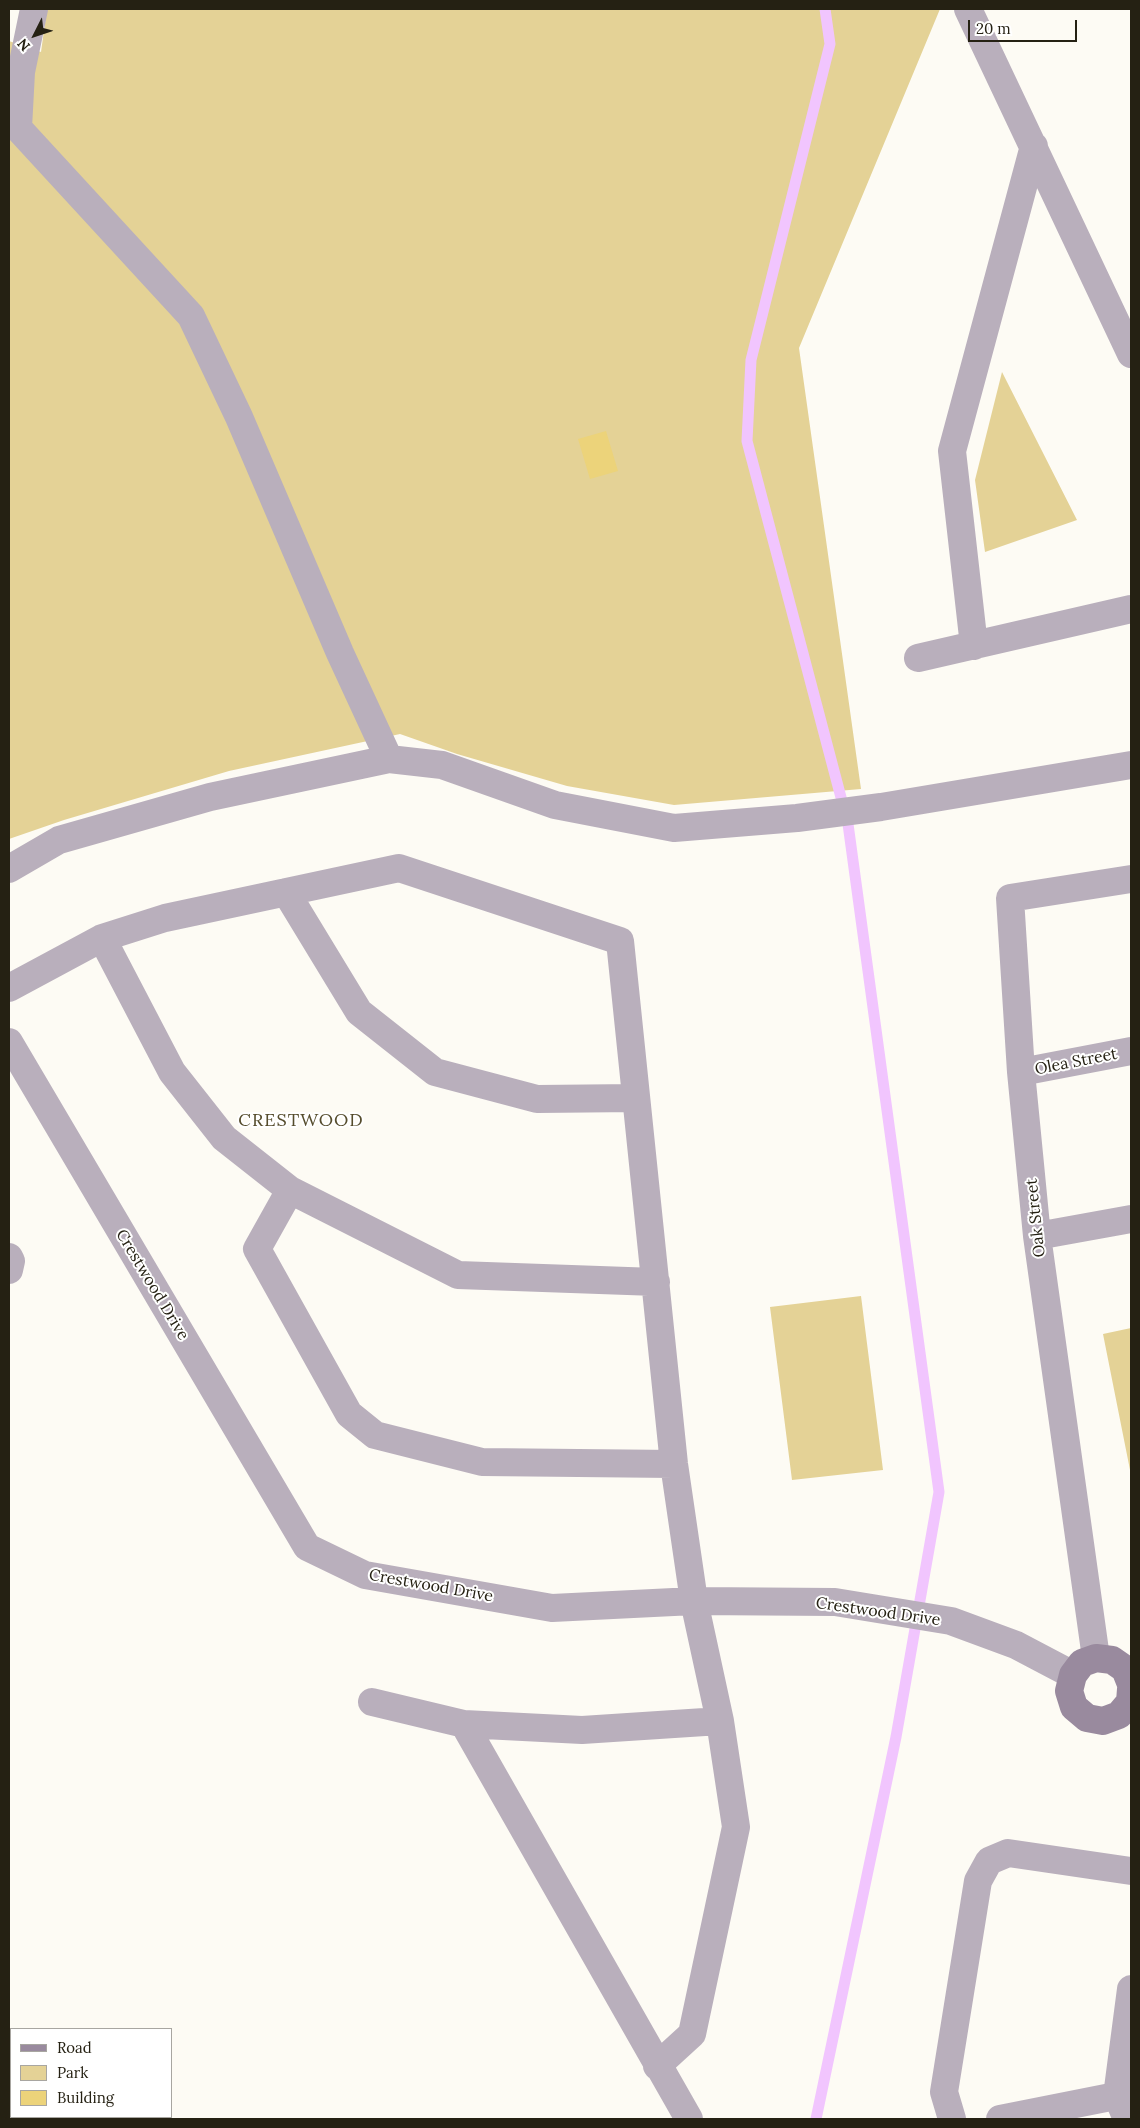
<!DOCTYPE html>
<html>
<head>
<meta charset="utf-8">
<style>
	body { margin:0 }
	#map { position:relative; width:1140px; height:2128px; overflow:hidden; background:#fdfbf4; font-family:Lora,serif }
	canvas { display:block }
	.frame { position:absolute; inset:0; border:10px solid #252113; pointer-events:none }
	.legend { position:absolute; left:10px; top:2028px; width:162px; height:90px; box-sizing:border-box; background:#fff; border:1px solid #a8a6a1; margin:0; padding:6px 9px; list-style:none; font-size:15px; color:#252113 }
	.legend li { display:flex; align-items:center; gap:10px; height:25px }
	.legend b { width:25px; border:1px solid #a8a6a1 }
	.north { position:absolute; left:10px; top:10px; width:50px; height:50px; -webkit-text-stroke:4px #fff; paint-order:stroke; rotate:229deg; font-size:14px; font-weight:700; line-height:20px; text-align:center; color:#252113 }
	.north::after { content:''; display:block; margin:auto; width:18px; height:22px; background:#252113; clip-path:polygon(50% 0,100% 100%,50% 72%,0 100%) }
	.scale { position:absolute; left:968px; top:20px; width:109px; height:22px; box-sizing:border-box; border:2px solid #252113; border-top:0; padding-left:6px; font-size:15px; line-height:18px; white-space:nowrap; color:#252113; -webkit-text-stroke:4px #fff; paint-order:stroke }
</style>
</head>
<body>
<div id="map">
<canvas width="1140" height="2128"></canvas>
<div class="frame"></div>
<ul class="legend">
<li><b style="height:6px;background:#998a9e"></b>Road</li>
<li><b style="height:14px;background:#e4d296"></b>Park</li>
<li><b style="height:14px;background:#ecd37a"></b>Building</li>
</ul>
<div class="north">N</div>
<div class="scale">20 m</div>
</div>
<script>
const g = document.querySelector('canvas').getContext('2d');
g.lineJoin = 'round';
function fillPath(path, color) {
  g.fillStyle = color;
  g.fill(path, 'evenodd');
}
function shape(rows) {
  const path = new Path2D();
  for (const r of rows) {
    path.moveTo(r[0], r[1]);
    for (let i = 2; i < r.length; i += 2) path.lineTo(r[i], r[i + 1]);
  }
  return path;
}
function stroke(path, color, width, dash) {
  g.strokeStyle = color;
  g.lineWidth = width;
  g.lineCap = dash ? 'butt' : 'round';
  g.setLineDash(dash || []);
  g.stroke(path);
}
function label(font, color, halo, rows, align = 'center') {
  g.font = font + ' Lora,serif';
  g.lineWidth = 4;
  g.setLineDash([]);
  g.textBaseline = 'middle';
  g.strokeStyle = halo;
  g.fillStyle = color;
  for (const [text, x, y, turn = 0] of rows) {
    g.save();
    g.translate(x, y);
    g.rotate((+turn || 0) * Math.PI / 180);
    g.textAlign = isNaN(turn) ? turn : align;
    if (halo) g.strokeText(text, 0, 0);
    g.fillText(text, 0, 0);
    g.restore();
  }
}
fillPath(shape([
	[47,9,940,9,799,348,861,789,674,805,567,786,457,754,400,734,229,771,64,820,9,839,9,41,41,52],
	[1002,372,1077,520,985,552,975,480],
	[861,1296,883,1470,792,1480,770,1307],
	[1131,1328,1131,1475,1103,1334]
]), '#e4d296');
stroke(shape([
	[816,2119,896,1737,939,1492,848,824,747,441,751,360,830,44,825,9]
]), '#f1c5fe', 11);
fillPath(shape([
	[606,431,618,471,590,479,578,439]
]), '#ecd37a');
stroke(shape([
	[34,9,21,72,18,128,191,316,239,417,340,653,389,759],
	[968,9,1131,354],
	[974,646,952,451,1034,146],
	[918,658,1131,609],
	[9,869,59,840,210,797,389,759,442,765,555,805,674,828,797,818,881,807,1131,765],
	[286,892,359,1012,435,1072,537,1099,636,1098],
	[102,938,172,1072,224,1138,290,1190,458,1275,656,1282],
	[9,988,102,938,165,918,399,868,620,941,674,1464,694,1601,720,1721,736,1827,692,2034,657,2066],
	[9,1042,307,1547,365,1575,552,1608,694,1601,835,1602,951,1621,1016,1645,1073,1675],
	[1021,1072,1131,1051],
	[290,1190,257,1249,349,1414,375,1435,482,1462,674,1464],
	[1037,1236,1131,1219],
	[9,1257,11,1261,9,1270],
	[1096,1658,1037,1236,1021,1072,1010,898,1131,879],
	[372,1702,464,1724,582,1730,720,1721],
	[464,1724,689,2119],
	[952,2119,944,2092,978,1881,989,1861,1008,1853,1131,1871],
	[1000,2119,1131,2093],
	[1127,2119,1117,2096,1131,1989]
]), '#b9afbc', 28);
stroke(shape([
	[1131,1684,1125,1669,1112,1660,1096,1658,1082,1663,1073,1675,1069,1691,1074,1707,1087,1718,1103,1721,1119,1715,1130,1702,1131,1689]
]), '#998a9e', 28);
label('16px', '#252113', '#fff', [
	["Olea Street",1076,1062,-11],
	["Oak Street",1036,1218,-96],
	["Crestwood Drive",152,1285,59],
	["Crestwood Drive",431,1586,10],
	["Crestwood Drive",878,1612,8]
]);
g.letterSpacing = '1px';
label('18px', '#554c2c', '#fff', [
	["CRESTWOOD",301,1121]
]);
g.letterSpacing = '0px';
</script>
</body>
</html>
